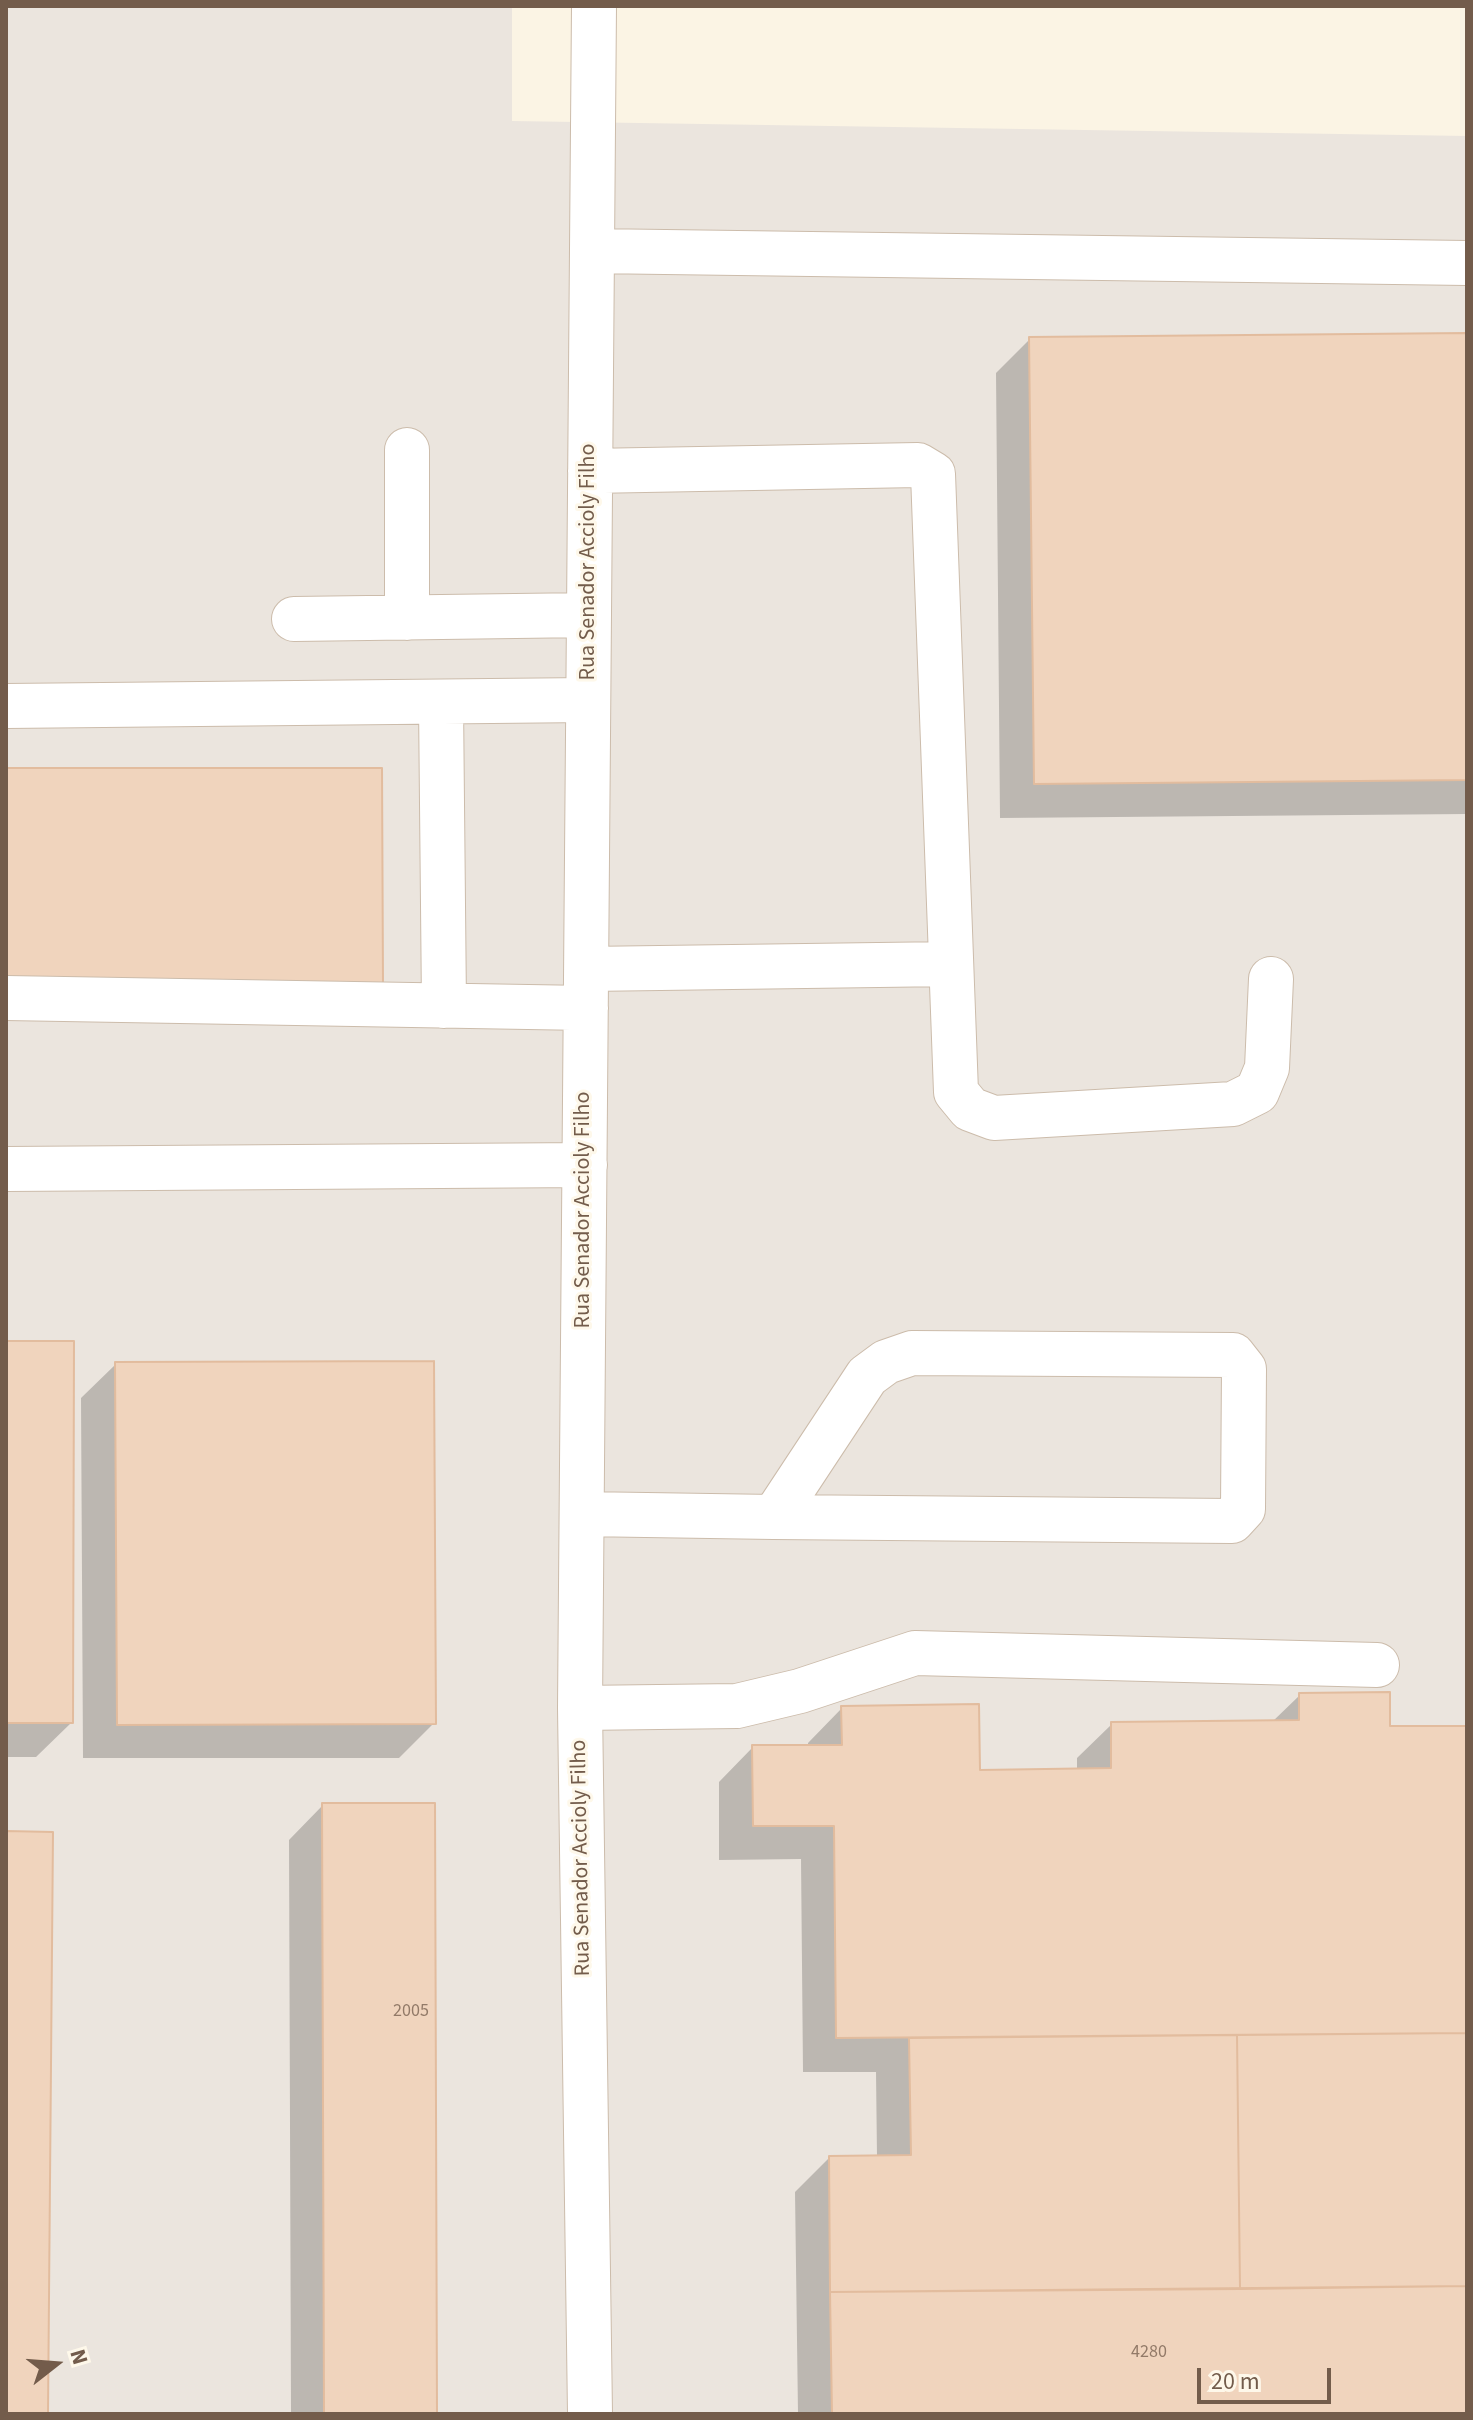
<!DOCTYPE html>
<html>
<head>
<meta charset="utf-8">
<style>
	body { margin:0 }
	#map { position:relative; width:1473px; height:2420px; overflow:hidden; background:#fbf4e4; font-family:"Source Sans 3",sans-serif }
	canvas { display:block }
	.frame { position:absolute; inset:0; border:8px solid #735c4b; pointer-events:none }
	.north { position:absolute; left:16px; top:2324px; width:80px; height:80px; -webkit-text-stroke:6px #fef8ea; paint-order:stroke; rotate:73deg; font-size:22px; font-weight:700; line-height:32px; text-align:center; color:#735c4b }
	.north::after { content:''; display:block; margin:auto; width:28px; height:36px; background:#735c4b; clip-path:polygon(50% 0,100% 100%,50% 72%,0 100%) }
	.scale { position:absolute; left:1197px; top:2368px; width:134px; height:36px; box-sizing:border-box; border:4px solid #735c4b; border-top:0; padding-left:10px; font-size:24px; line-height:28px; white-space:nowrap; color:#735c4b; -webkit-text-stroke:6px #fef8ea; paint-order:stroke }
</style>
</head>
<body>
<div id="map">
<canvas width="1473" height="2420"></canvas>
<div class="frame"></div>
<div class="north">N</div>
<div class="scale">20 m</div>
</div>
<script>
const g = document.querySelector('canvas').getContext('2d');
g.lineJoin = 'round';
function fillPath(path, color) {
  g.fillStyle = color;
  g.fill(path, 'evenodd');
}
function shape(rows) {
  const path = new Path2D();
  for (const r of rows) {
    path.moveTo(r[0], r[1]);
    for (let i = 2; i < r.length; i += 2) path.lineTo(r[i], r[i + 1]);
  }
  return path;
}
function stroke(path, color, width, dash) {
  g.strokeStyle = color;
  g.lineWidth = width;
  g.lineCap = dash ? 'butt' : 'round';
  g.setLineDash(dash || []);
  g.stroke(path);
}
function label(font, color, halo, rows, align = 'center') {
  g.font = font + ' "Source Sans 3",sans-serif';
  g.lineWidth = 6;
  g.setLineDash([]);
  g.textBaseline = 'middle';
  g.strokeStyle = halo;
  g.fillStyle = color;
  for (const [text, x, y, turn = 0] of rows) {
    g.save();
    g.translate(x, y);
    g.rotate((+turn || 0) * Math.PI / 180);
    g.textAlign = isNaN(turn) ? turn : align;
    if (halo) g.strokeText(text, 0, 0);
    g.fillText(text, 0, 0);
    g.restore();
  }
}
fillPath(shape([
	[6,6,512,6,512,121,1467,136,1467,2414,6,2414]
]), '#ebe5de');
fillPath(shape([
	[1467,335,1467,814,1000,818,996,373,1030,339],
	[6,1343,71,1723,36,1757,6,1757],
	[116,1364,434,1723,399,1758,83,1758,81,1398],
	[1300,1695,1388,1728,1467,1728,1467,2414,798,2414,795,2192,829,2158,877,2157,876,2072,803,2072,801,1859,719,1860,719,1782,753,1747,808,1747,808,1743,842,1708,978,1772,1077,1771,1077,1758,1112,1724,1272,1722],
	[323,1805,435,2414,291,2414,289,1840]
]), '#0003');
const building = shape([
	[1467,333,1467,780,1034,784,1029,337,1467,333],
	[6,768,382,768,383,986,6,986,6,768],
	[6,1341,74,1341,73,1723,6,1723,6,1341],
	[434,1361,436,1724,117,1725,115,1362,434,1361],
	[1390,1692,1390,1726,1467,1726,1467,2033,836,2038,834,1826,753,1826,752,1745,842,1745,841,1706,979,1704,980,1770,1111,1768,1111,1722,1299,1720,1299,1693,1390,1692],
	[322,1803,435,1803,437,2414,324,2414,322,1803],
	[6,1831,53,1832,48,2414,6,2414,6,1831],
	[1467,2033,1467,2286,1240,2289,1237,2035,1467,2033],
	[1237,2035,1240,2289,830,2292,829,2156,911,2155,909,2038,1237,2035],
	[1467,2286,1467,2414,832,2414,830,2292,1467,2286]
]);
fillPath(building, '#f0d4bd');
stroke(building, '#e2bc9e', 2);
const minor = shape([
	[592,251,1467,263],
	[407,450,407,618],
	[590,471,918,465,933,474,956,1092,970,1109,994,1118,1233,1104,1257,1092,1267,1068,1271,979],
	[294,619,589,615],
	[441,702,444,1006],
	[6,706,588,700],
	[587,969,951,964],
	[6,998,586,1008],
	[6,1169,585,1165],
	[582,1514,774,1517,1232,1521,1243,1509,1244,1369,1233,1355,912,1353,886,1362,867,1376,774,1517],
	[580,1708,737,1706,800,1691,915,1653,1377,1665],
	[590,2414,580,1708,594,6]
]);
stroke(minor, '#ccbcab', 46);
stroke(minor, '#fff', 44);
label('18px', '#927a68', null, [
	["2005",411,2012],
	["4280",1149,2353]
]);
label('22px', '#735c4b', '#fef8ea', [
	["Rua Senador Accioly Filho",589,562,-90],
	["Rua Senador Accioly Filho",584,1210,-90],
	["Rua Senador Accioly Filho",582,1858,-91]
]);
</script>
</body>
</html>
